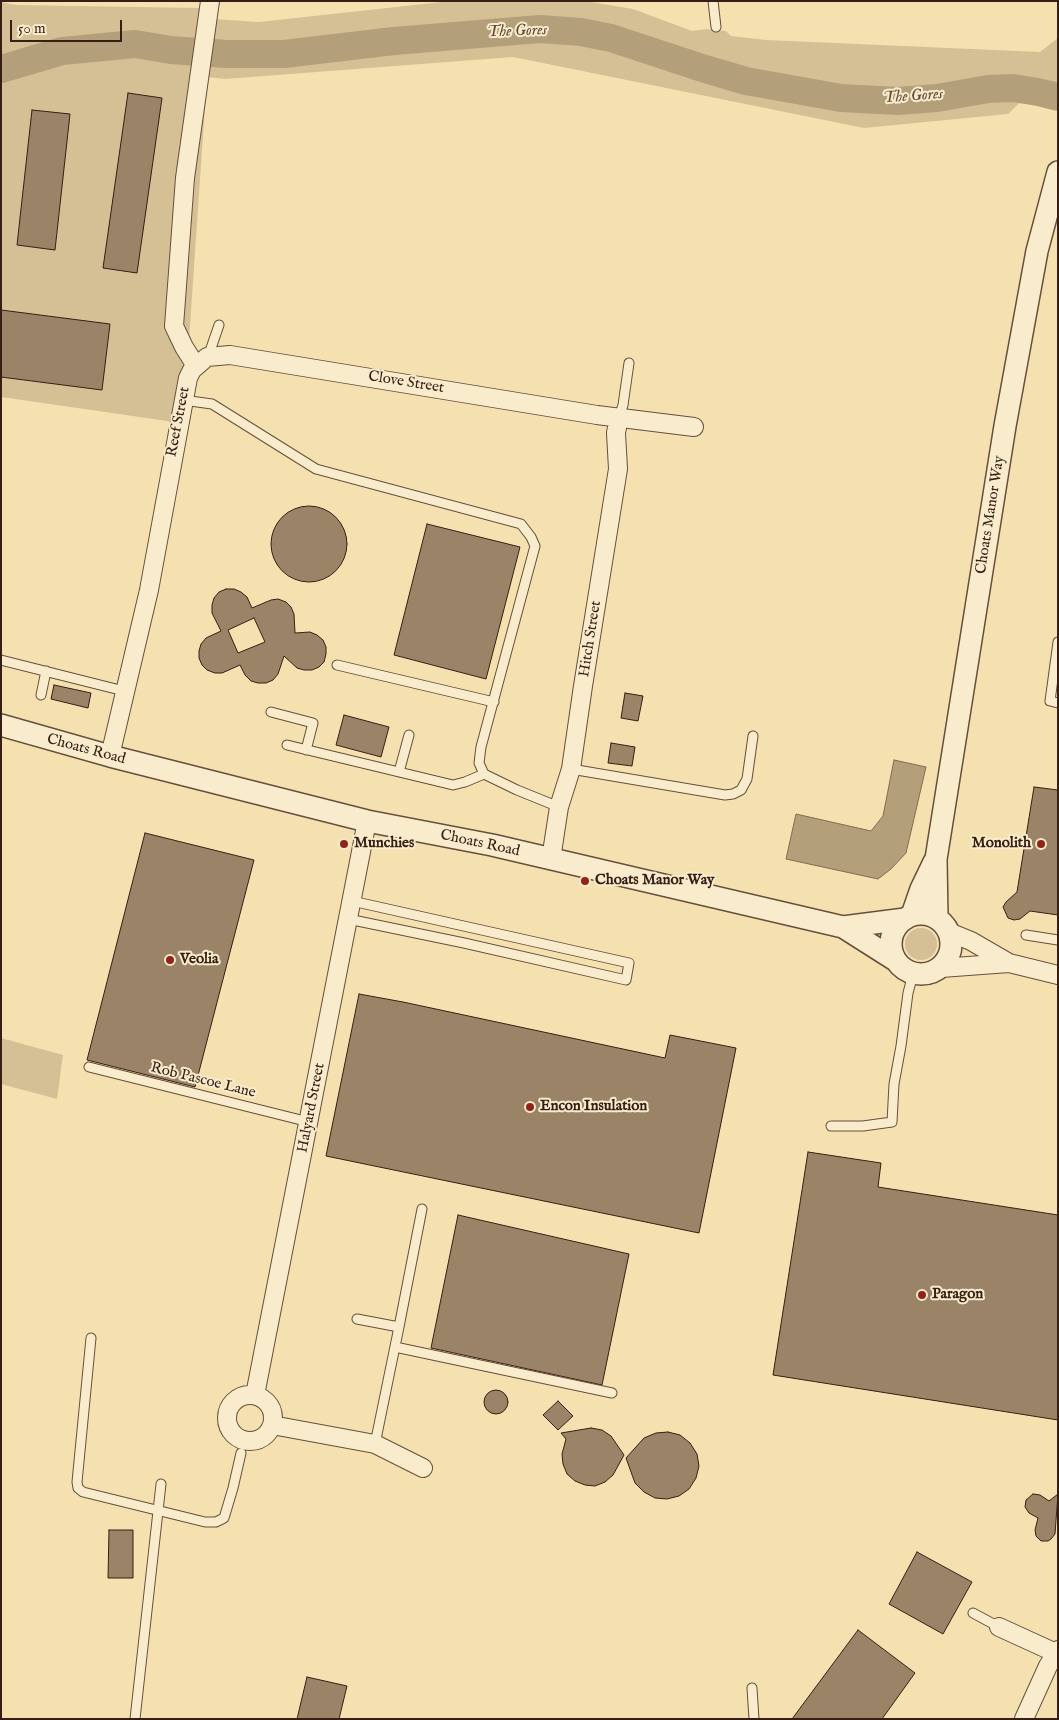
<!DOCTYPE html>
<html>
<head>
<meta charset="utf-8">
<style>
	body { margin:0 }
	#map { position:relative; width:1059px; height:1720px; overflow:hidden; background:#f5e1b0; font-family:"IM FELL English",serif }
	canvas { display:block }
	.frame { position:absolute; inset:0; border:2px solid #371e15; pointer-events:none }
	.scale { position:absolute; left:10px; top:20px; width:112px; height:22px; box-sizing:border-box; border:2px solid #371e15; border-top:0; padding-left:6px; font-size:15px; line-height:18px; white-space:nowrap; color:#371e15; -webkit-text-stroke:4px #f8eccc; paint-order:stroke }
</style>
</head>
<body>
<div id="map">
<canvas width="1059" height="1720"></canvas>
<div class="frame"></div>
<div class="scale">50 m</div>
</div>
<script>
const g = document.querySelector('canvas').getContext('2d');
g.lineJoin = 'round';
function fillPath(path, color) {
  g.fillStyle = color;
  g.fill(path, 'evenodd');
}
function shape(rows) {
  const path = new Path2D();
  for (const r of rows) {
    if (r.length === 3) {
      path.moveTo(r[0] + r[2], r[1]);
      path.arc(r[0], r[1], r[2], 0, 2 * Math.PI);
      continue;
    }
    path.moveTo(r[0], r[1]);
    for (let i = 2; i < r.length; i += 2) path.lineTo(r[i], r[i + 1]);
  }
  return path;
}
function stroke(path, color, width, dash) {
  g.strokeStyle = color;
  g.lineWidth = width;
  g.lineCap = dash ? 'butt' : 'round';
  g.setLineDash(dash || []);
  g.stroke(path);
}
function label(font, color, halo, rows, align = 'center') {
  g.font = font + ' "IM FELL English",serif';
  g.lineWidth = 4;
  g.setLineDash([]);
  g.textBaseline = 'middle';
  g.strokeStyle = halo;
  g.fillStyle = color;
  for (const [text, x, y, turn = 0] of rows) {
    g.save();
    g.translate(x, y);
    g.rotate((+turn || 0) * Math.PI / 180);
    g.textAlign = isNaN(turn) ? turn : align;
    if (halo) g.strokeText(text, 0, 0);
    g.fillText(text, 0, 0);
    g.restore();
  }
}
fillPath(shape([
	[451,1,585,1,633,9,692,31,706,29,726,31,731,36,766,40,1040,52,1058,38,1058,92,1037,86,1008,114,864,128,513,57,225,79,207,77,186,384,181,423,1,397,1,2,16,5,201,8,214,19,259,22],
	[921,944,16],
	[1,1038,63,1055,57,1099,1,1084]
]), '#d5c096');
const water = shape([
	[1017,81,1058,92,1058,105,1035,98,1013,97,1017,81],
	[894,760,926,767,906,853,891,869,878,879,786,859,796,814,871,831,883,816,894,760]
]);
fillPath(water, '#b49f7b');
stroke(water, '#826b52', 1);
stroke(shape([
	[1,69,62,51,135,44,171,50,227,54,284,54,394,41,540,29,581,32,611,38,702,68,746,81,841,98,898,101,937,98,988,89,1013,88,1038,92,1058,97]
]), '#b49f7b', 28);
const building = shape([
	[128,93,162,98,137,273,103,268,128,93],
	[32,110,70,114,55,250,17,245,32,110],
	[1,310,110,324,102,390,1,377,1,310],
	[309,544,38],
	[427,524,520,547,486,679,394,655,427,524],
	[226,589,234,589,241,592,247,597,252,608,271,600,278,599,286,602,291,607,294,614,295,633,310,632,317,635,323,640,326,647,326,654,324,662,319,667,312,670,304,670,297,668,284,656,278,674,273,680,266,683,258,683,251,681,245,675,240,665,222,673,215,673,207,670,202,665,199,658,199,651,201,644,206,638,221,631,212,613,212,605,214,598,219,592,226,589],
	[254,618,265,642,238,653,228,630,254,618],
	[54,685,91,693,88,708,51,699,54,685],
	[625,693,643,696,638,721,621,718,625,693],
	[344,715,389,727,381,757,336,745,344,715],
	[611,743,635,747,632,766,608,763,611,743],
	[1034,787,1058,790,1058,915,1030,911,1020,919,1014,920,1008,918,1003,907,1006,902,1017,892,1034,787],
	[145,833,254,860,195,1087,87,1060,145,833],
	[359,994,403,1002,665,1058,670,1035,736,1048,699,1233,326,1156,359,994],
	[808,1152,881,1163,878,1187,1058,1215,1058,1420,773,1375,808,1152],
	[458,1215,629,1254,602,1385,431,1348,458,1215],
	[496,1402,12],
	[558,1401,573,1416,558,1430,543,1415,558,1401],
	[591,1428,602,1430,611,1436,624,1455,613,1475,605,1482,595,1486,585,1485,575,1481,567,1474,563,1464,562,1454,566,1439,561,1433,591,1428],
	[668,1432,680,1435,690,1443,697,1454,699,1466,696,1478,689,1489,679,1496,667,1499,655,1498,644,1492,635,1483,626,1458,644,1438,656,1433,668,1432],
	[1033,1494,1040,1495,1049,1501,1058,1494,1055,1534,1051,1539,1048,1541,1041,1541,1036,1536,1035,1530,1038,1518,1029,1513,1025,1507,1026,1500,1033,1494],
	[109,1530,133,1530,133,1578,108,1578,109,1530],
	[917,1552,972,1582,943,1634,889,1604,917,1552],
	[858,1630,915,1673,882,1719,792,1719,858,1630],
	[307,1677,347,1686,339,1719,297,1719,307,1677]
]);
fillPath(building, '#9a8366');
stroke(building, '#371e15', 1);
const service = shape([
	[713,1,716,27],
	[208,357,219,325],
	[183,400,212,404,316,469,521,524,531,537,535,546,481,747,479,763,484,774,517,790,559,807],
	[619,417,623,405,629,363],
	[1058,642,1050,701,1058,703],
	[1,660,124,691],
	[337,665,494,702],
	[41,695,46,671],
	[271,712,313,723,306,750],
	[287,745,453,785,465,782,484,774],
	[571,769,725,795,733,794,741,790,747,779,753,736],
	[399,772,409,735],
	[348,919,464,943,626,980,629,963,352,901],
	[1026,935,1058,940],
	[89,1067,309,1122],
	[831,1126,863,1126,892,1122,894,1084,901,1046,908,993,913,974],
	[357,1319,399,1327,375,1444],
	[399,1327,422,1209],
	[91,1338,77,1482,78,1488,83,1492,205,1522,216,1522,224,1518,233,1488,241,1453],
	[395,1347,612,1393],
	[973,1613,999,1627],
	[752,1688,754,1719],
	[135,1719,161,1484]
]);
const minor = shape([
	[196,366,184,347,174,326,185,178,210,1],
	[110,756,149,590,188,378,192,370,207,357,230,355,597,415,694,427],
	[551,859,559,807,571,769,583,686,618,469,616,433,619,417],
	[949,932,971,941,1009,963],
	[941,968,1009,963,1058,975],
	[250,1418,23],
	[255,1395,367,821],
	[272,1425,375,1444,423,1468],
	[999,1627,1056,1653],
	[1024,1719,1048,1666,1058,1650]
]);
const tertiary = shape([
	[1,725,110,756,367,821,492,845,843,927,895,960],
	[921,944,30],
	[912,915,921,889,934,862],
	[937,918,936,859,1005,426,1037,251,1058,172],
	[843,927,905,919]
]);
stroke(service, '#664f3c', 11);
stroke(minor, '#664f3c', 20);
stroke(tertiary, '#664f3c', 24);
stroke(service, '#f8eccc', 9);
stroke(minor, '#f8eccc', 18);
stroke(tertiary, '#f8eccc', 21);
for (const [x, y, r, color] of [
	[344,844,5,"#8f2418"],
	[1041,844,5,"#8f2418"],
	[585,881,5,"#8f2418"],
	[170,960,5,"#8f2418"],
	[530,1107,5,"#8f2418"],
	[922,1295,5,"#8f2418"]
]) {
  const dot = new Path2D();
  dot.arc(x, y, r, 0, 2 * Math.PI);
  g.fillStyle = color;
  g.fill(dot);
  stroke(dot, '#f8eccc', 2);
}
label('15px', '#371e15', '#f8eccc', [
	["Clove Street",406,383,9],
	["Reef Street",179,422,-79],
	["Choats Manor Way",991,515,-81],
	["Hitch Street",591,639,-81],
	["Choats Road",86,750,15],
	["Choats Road",480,844,12],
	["Rob Pascoe Lane",203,1081,14],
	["Halyard Street",312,1108,-79]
]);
label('bold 15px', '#371e15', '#f8eccc', [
	["Munchies",354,844],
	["Monolith",1031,844,"right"],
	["Choats Manor Way",595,881],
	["Veolia",180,960],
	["Encon Insulation",540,1107],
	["Paragon",932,1295]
], 'left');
label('italic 16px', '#634b39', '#f8eccc', [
	["The Gores",517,32,-2],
	["The Gores",913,97,-4]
]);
</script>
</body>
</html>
